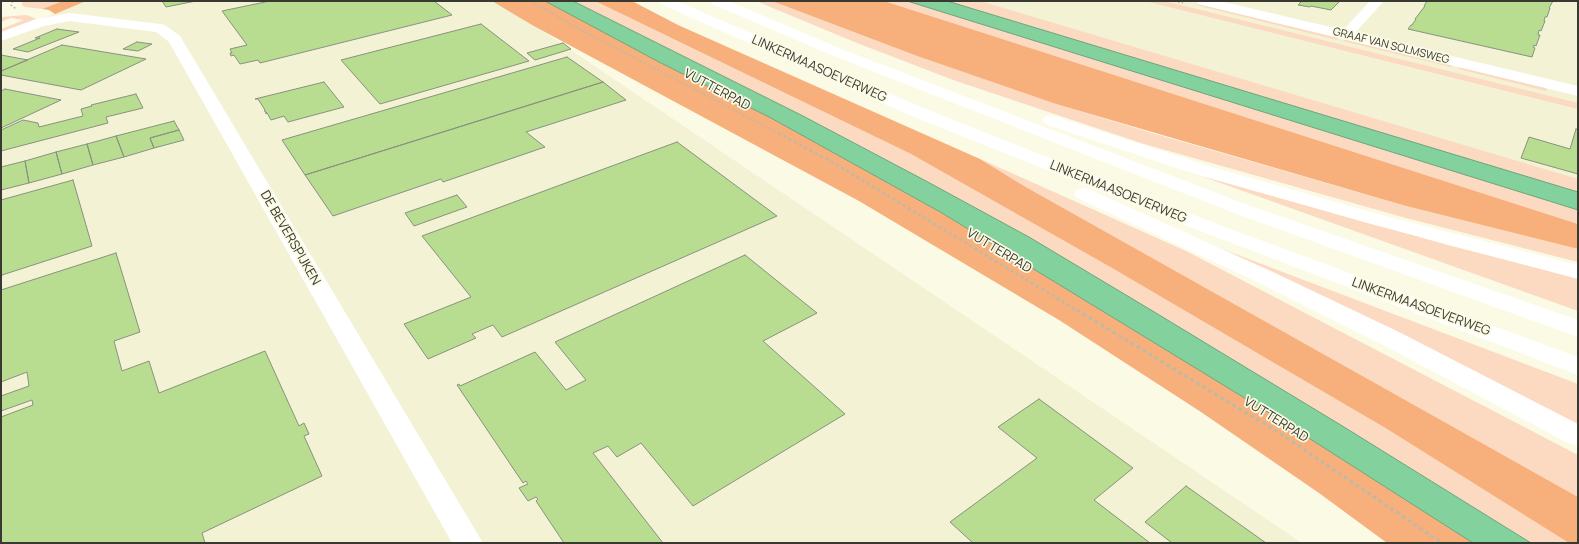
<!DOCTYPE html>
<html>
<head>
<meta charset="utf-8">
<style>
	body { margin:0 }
	#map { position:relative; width:1579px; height:544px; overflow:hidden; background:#fbfae4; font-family:Manrope,sans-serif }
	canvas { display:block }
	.frame { position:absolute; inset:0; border:2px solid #393931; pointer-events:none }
</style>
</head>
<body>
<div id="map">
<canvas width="1579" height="544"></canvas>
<div class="frame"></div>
</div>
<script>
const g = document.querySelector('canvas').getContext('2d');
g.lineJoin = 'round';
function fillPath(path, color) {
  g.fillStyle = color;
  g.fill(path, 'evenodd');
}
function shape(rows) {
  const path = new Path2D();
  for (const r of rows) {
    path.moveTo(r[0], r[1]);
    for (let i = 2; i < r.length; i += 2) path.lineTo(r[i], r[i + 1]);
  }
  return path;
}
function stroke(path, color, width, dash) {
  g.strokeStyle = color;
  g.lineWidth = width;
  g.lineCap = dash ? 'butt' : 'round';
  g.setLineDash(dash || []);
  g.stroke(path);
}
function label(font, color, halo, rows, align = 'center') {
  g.font = font + ' Manrope,sans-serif';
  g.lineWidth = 3.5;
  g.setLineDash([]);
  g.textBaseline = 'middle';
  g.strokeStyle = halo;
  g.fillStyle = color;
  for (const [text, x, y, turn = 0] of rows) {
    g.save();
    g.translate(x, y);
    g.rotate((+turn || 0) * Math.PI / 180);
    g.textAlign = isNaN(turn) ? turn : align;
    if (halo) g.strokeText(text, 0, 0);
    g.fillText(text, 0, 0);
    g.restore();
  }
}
fillPath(shape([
	[86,1,498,1,1302,543,1,543,1,35],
	[964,1,1578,1,1578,184]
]), '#f3f2d4');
fillPath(shape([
	[22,1,63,1,42,9,25,7,22,5],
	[573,1,595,1,911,154,1112,268,1387,429,1569,543,1531,543,1344,427,1029,237,926,181,803,116],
	[756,1,772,1,917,56,1056,104,1152,133,1406,206,1578,249,1578,262,1406,218,1144,144,956,81,857,43],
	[884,1,907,1,1578,210,1578,224],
	[947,1,980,1,1578,179,1578,192],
	[1145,1,1164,1,1578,103,1578,109],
	[1199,4,1338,37,1337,40,1204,7,1198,5],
	[26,15,37,19,1,33,1,29,24,20,11,18,1,22,1,17],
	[1345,39,1452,65,1451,67,1343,41],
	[1460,67,1547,88,1546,91,1459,69],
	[1137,153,1280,197,1451,246,1578,278,1578,311],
	[980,159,1186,251,1578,455,1578,497,1024,186],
	[1193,238,1578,384,1578,430]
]), '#fcd9c1');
fillPath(shape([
	[63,1,86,1,55,14,49,10,42,9],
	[492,1,545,1,659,62,771,118,942,213,1279,419,1473,543,1387,543,1319,493,1201,412,1059,320,859,201,532,25],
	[595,1,632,1,678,25,741,53,980,159,1024,186,1578,497,1578,543,1569,543,1387,429,1112,268,911,154],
	[772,1,884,1,1578,224,1578,249,1406,206,1056,104,917,56]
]), '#f7af7b');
const water = shape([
	[545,1,573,1,803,116,926,181,1029,237,1151,310,1344,427,1531,543,1473,543,1279,419,942,213,771,118,659,62,545,1],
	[907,1,947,1,1578,192,1578,210,907,1]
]);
fillPath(water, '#83d19c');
stroke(water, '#6da37c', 1);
const building = shape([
	[162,1,196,1,166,7,162,1],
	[270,1,434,1,452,15,260,63,258,60,240,64,234,55,231,56,230,53,232,53,230,49,247,45,222,11,270,1],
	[1297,1,1340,1,1331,10,1311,6,1310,7,1298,5,1301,2,1297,1],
	[1427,1,1553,1,1549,8,1550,8,1547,17,1545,17,1544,21,1545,21,1541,31,1539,30,1538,35,1540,35,1536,46,1534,45,1533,47,1535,48,1532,57,1408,29,1411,25,1412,25,1416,19,1415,19,1425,6,1424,6,1427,1],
	[481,24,529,61,380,104,341,60,481,24],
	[57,29,79,32,28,52,13,49,40,38,35,38,57,29],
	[137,42,152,44,138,51,123,49,137,42],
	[563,43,571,49,535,60,527,53,563,43],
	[62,45,146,59,81,90,1,75,1,71,62,45],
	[1,55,28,60,1,71,1,55],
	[567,57,603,82,305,175,282,140,567,57],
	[324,82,344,107,288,122,284,116,271,120,267,113,265,113,267,113,265,111,264,111,265,110,258,99,255,99,324,82],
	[603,82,626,100,526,132,545,147,443,182,441,179,333,216,305,175,603,82],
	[5,89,61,100,1,128,1,91,5,89],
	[136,94,143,108,106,117,108,123,1,151,1,130,23,120,38,123,39,127,83,116,81,109,92,106,91,105,136,94],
	[174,121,179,130,150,138,154,148,124,157,116,136,174,121],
	[1576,129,1578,130,1578,174,1521,158,1529,137,1570,149,1576,129],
	[179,130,184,140,154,148,150,138,179,130],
	[116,136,124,157,93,165,87,144,116,136],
	[677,142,777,216,502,337,493,325,472,334,476,338,428,359,404,324,471,297,422,236,677,142],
	[87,144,93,165,62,174,56,152,87,144],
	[56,152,62,174,29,183,25,161,56,152],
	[25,161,29,183,1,190,1,167,25,161],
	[73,180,92,246,2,275,1,279,1,200,73,180],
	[457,195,467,207,414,226,405,213,457,195],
	[116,253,140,332,114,341,122,371,149,361,159,393,265,351,299,426,304,423,309,434,304,436,322,476,202,533,205,543,1,543,1,417,33,405,32,400,1,411,1,396,29,386,27,372,1,382,1,290,116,253],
	[745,255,817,313,763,341,845,414,693,506,641,443,617,457,608,446,593,453,663,543,564,543,536,501,538,499,536,497,528,501,519,488,528,484,526,481,523,483,457,385,459,384,460,386,535,352,566,390,586,380,555,342,745,255],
	[1039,399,1133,468,1094,500,1150,543,973,543,950,522,1037,458,998,427,1039,399],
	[1186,486,1266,543,1172,543,1145,522,1186,486]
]);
fillPath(building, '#b8dd90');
stroke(building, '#899280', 1);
stroke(shape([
	[13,1,11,5,16,9],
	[531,1,572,25,780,134],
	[1174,1,1183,3]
]), '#bbbaa9', 1.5, [2, 2]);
stroke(shape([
	[778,133,834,163,1078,311]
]), '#bbbaa9', 2.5, [3, 3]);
stroke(shape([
	[1077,310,1281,434,1442,543]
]), '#bbbaa9', 3, [3.5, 3.5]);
fillPath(shape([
	[1196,1,1220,1,1343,30,1370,1,1384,1,1355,33,1578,86,1578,96,1198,4,1196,1],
	[70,13,160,24,165,25,180,36,483,543,452,543,169,42,156,32,70,21,44,26,1,41,1,32,36,19,70,13]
]), '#fff');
fillPath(shape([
	[659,1,677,1,928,110,1222,226,1578,357,1578,375,1208,234,916,118,661,4,659,1],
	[710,1,728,1,844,50,1248,205,1578,320,1578,337,1234,213,834,56,712,4,710,1],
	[1051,115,1212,167,1385,216,1578,265,1578,279,1371,224,1198,175,1045,124,1042,120,1045,116,1051,115],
	[1084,188,1091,190,1273,272,1399,332,1578,424,1578,446,1568,443,1381,344,1257,282,1077,198,1074,194,1077,190,1084,188]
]), '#fff');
label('11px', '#393931', '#fbfae4', [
	["GRAAF VAN SOLMSWEG",1391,46,14]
]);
label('13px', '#393931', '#fbfae4', [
	["LINKERMAASOEVERWEG",819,69,24],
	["VUTTERPAD",717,90,28],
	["LINKERMAASOEVERWEG",1118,192,22],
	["DE BEVERSPIJKEN",290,238,60],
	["VUTTERPAD",999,251,31],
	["LINKERMAASOEVERWEG",1421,307,20],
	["VUTTERPAD",1276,420,32]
]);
</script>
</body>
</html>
